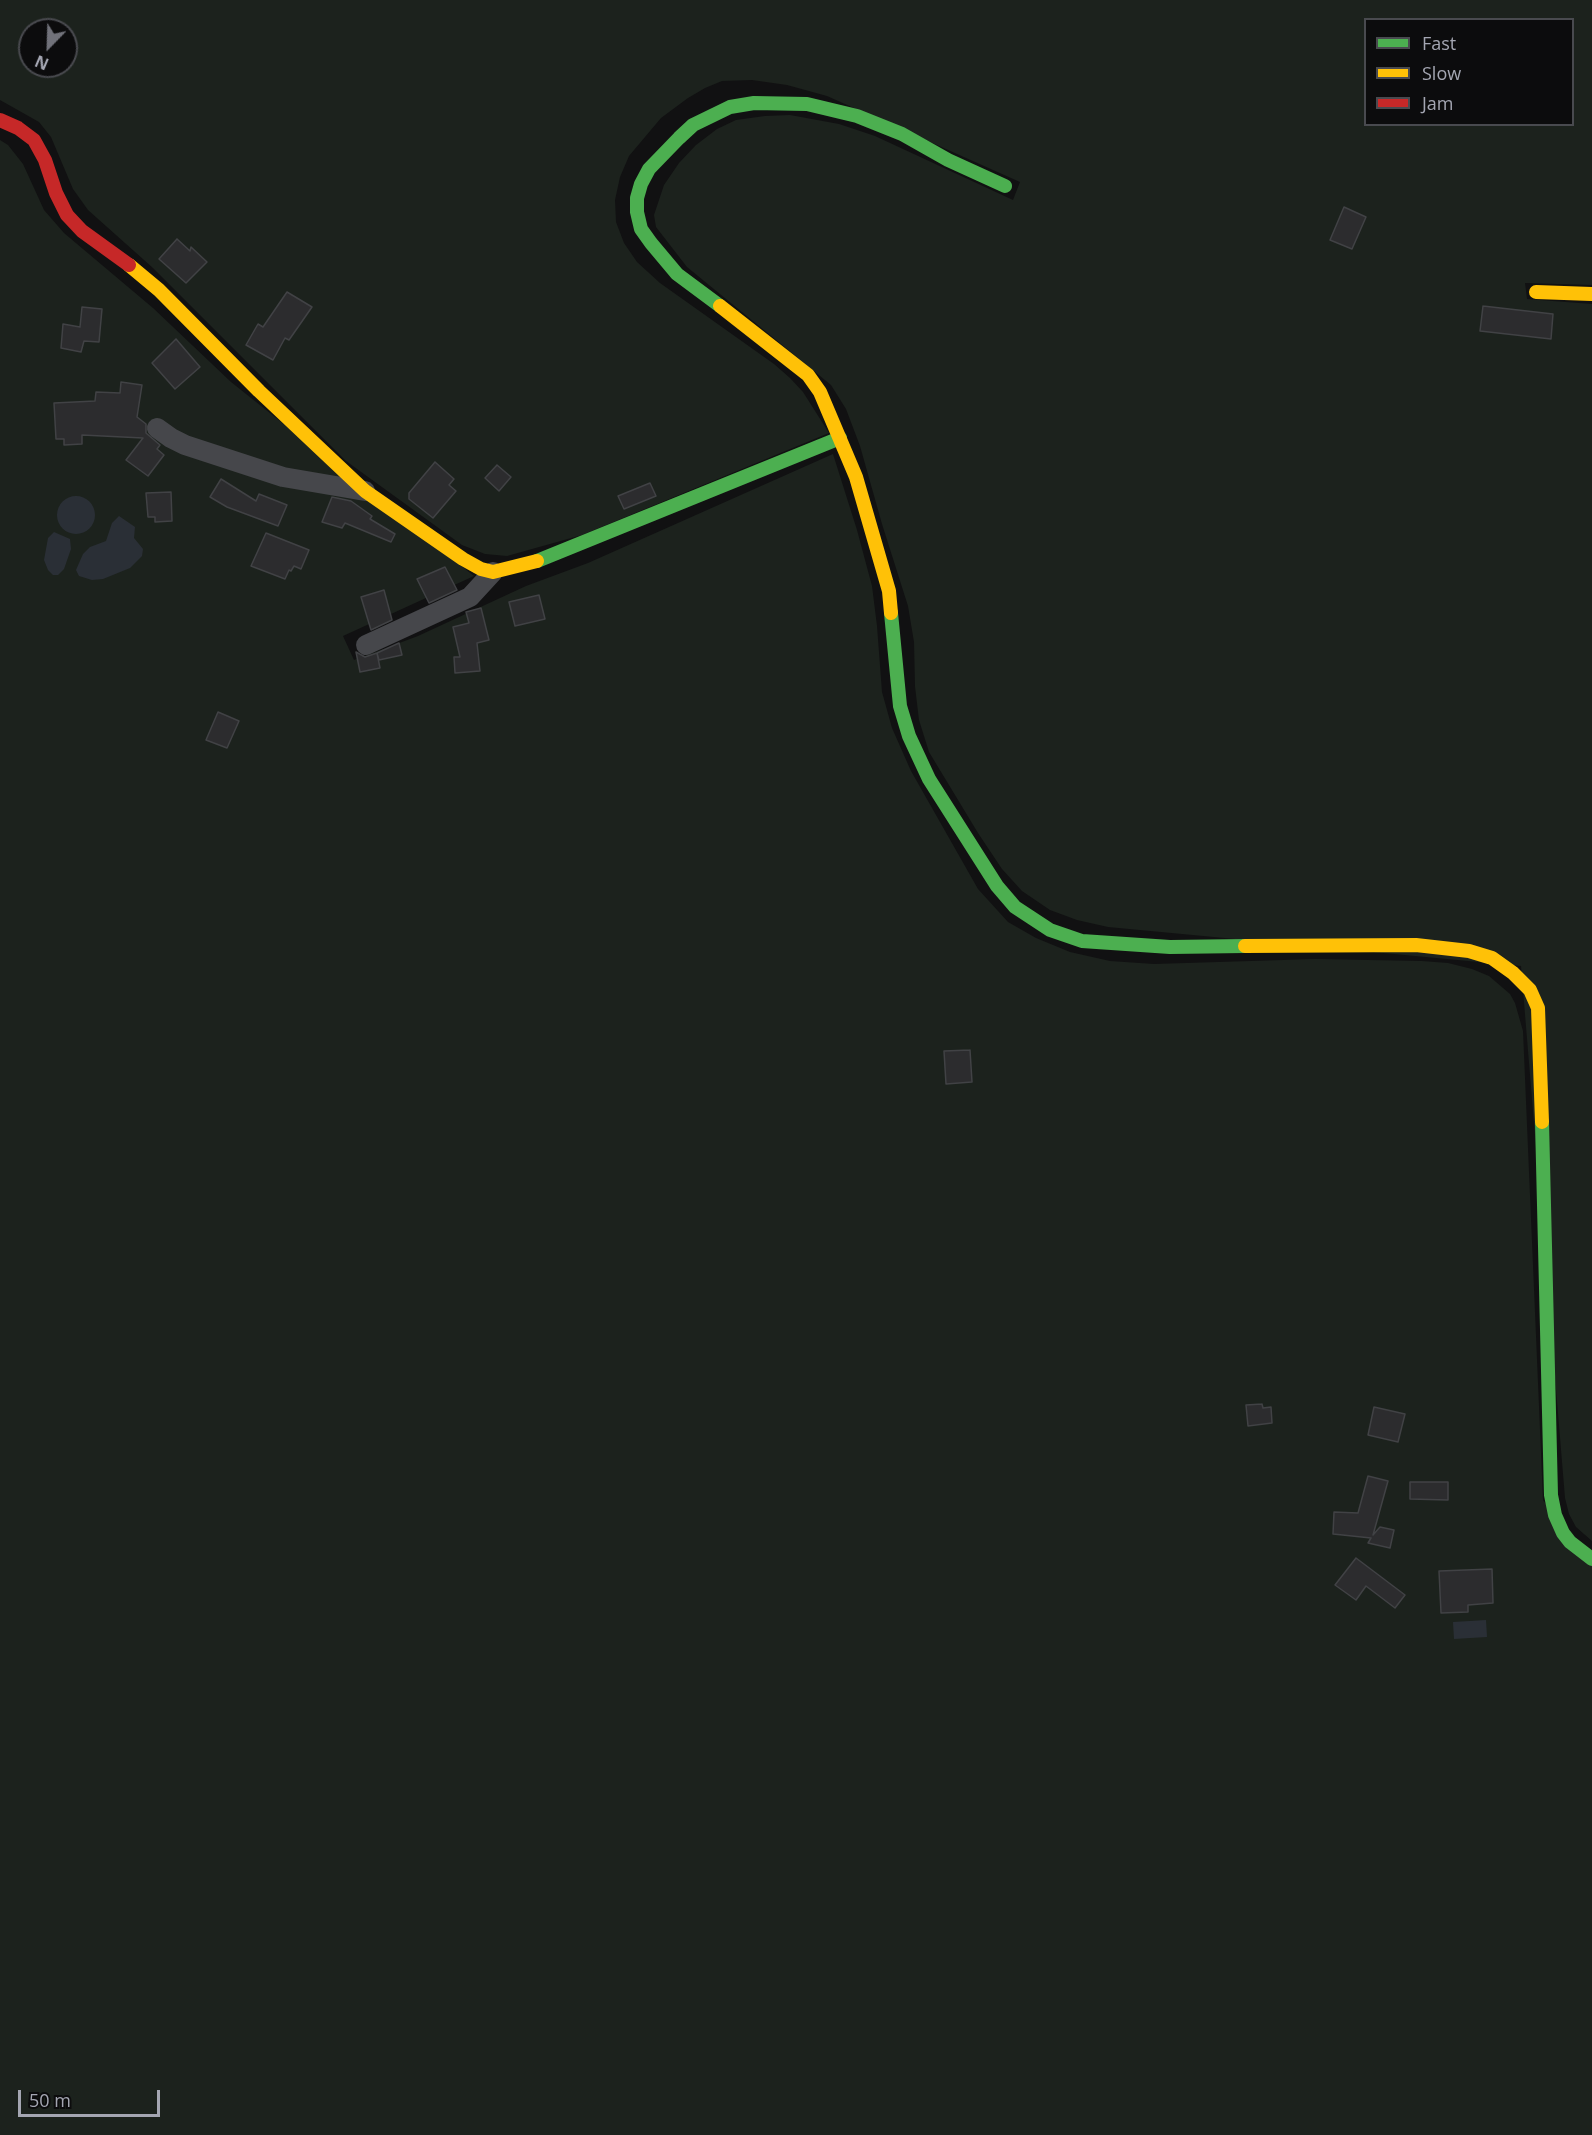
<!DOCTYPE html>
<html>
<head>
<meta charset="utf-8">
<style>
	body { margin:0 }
	#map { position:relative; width:1592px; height:2135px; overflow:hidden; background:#111112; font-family:"Open Sans",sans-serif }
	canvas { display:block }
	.legend { position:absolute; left:1364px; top:18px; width:210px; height:108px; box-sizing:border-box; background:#0c0c0d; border:2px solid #494a4f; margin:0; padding:8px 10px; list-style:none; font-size:18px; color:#a4a6b2 }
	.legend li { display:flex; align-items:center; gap:12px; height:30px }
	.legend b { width:30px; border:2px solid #494a4f }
	.north { position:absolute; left:18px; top:18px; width:60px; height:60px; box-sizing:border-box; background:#0c0c0d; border:2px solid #494a4f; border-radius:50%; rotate:203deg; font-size:16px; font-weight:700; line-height:24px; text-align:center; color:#a4a6b2 }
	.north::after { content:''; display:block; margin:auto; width:21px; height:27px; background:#71727a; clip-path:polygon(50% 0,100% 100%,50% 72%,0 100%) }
	.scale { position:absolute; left:18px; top:2090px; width:142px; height:27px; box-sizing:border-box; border:3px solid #a4a6b2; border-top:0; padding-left:8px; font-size:18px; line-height:21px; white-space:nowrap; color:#a4a6b2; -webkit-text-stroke:4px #0c0c0d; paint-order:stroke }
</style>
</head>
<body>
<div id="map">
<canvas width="1592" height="2135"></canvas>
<ul class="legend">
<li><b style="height:8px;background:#4caf50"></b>Fast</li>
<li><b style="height:8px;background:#ffc107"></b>Slow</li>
<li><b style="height:8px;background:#c62828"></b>Jam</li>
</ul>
<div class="north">N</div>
<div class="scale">50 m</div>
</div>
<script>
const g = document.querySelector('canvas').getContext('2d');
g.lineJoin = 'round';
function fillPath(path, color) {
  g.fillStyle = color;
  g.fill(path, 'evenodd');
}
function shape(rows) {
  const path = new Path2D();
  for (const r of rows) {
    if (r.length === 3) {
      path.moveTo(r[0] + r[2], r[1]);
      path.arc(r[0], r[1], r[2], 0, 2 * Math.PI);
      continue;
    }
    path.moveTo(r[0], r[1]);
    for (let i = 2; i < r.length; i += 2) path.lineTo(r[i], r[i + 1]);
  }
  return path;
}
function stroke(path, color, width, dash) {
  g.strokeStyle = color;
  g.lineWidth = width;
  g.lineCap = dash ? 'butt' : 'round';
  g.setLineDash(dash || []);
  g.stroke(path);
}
fillPath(shape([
	[0,0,1592,0,1592,285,1525,283,1527,299,1592,304,1592,1541,1576,1527,1569,1514,1565,1498,1521,966,1108,927,1077,920,1050,910,1022,891,1002,869,978,833,929,752,919,720,915,686,914,642,908,606,882,524,860,446,846,409,831,385,687,267,656,227,654,215,664,185,679,163,696,145,717,129,736,120,765,116,790,115,839,124,875,136,1013,200,1020,182,827,96,787,85,752,80,722,81,705,88,688,98,661,118,629,156,620,177,615,200,616,222,624,243,637,262,660,283,774,364,790,378,803,392,829,433,582,535,507,556,485,554,462,545,346,461,153,268,88,210,73,189,51,137,39,122,0,100],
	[1366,20,1572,20,1572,124,1366,124],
	[30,30,66,30,66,66,30,66],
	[0,140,8,145,23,164,44,210,64,233,153,308,231,382,474,576,343,636,354,660,418,636,526,586,588,563,833,454,857,530,872,586,877,626,882,692,892,728,911,771,978,889,1008,922,1036,938,1070,952,1110,961,1154,964,1315,959,1422,961,1448,963,1472,969,1489,976,1510,994,1515,1003,1523,1031,1543,1500,1592,1565,1592,2135,0,2135]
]), '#1c221d');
fillPath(shape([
	[76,515,19],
	[119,516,135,527,134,538,143,549,142,556,130,568,103,579,92,580,79,576,76,570,83,554,90,547,106,541,112,523],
	[54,532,70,539,71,549,64,569,58,575,53,575,48,570,44,560,48,538],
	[1486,1620,1487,1637,1454,1639,1453,1622]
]), '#2a2f36');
const building = shape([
	[1344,207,1366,217,1352,249,1330,240,1344,207],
	[177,239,190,251,191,247,207,262,186,283,159,259,177,239],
	[287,292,312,307,289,340,285,338,273,360,246,345,258,324,263,327,287,292],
	[1483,306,1553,314,1551,339,1480,331,1483,306],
	[82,307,102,309,99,342,84,341,81,352,61,348,63,324,80,327,82,307],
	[176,339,200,367,175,389,152,363,176,339],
	[121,382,142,385,137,417,146,424,146,433,160,445,157,449,164,455,148,476,126,460,143,438,82,435,82,444,64,445,64,439,56,439,54,403,95,401,96,392,120,393,121,382],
	[435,462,454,479,449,485,456,491,433,518,409,499,409,493,435,462],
	[497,465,511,477,499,491,485,478,497,465],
	[221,479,256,501,259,494,287,505,278,526,227,507,210,497,221,479],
	[650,483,656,496,624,509,618,496,650,483],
	[171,492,172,521,155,522,155,517,148,517,146,493,171,492],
	[332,497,351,501,372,516,370,519,395,534,391,542,345,523,342,528,322,522,332,497],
	[266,533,309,550,301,569,294,566,291,571,289,570,285,579,251,566,266,533],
	[445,567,457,590,429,603,417,579,445,567],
	[384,590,392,620,371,630,361,597,384,590],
	[539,595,545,619,515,626,509,602,539,595],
	[481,608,489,640,477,643,480,671,455,673,454,657,460,657,453,627,469,623,466,612,481,608],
	[399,643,402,655,379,660,377,653,399,643],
	[356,652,365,657,377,653,380,668,360,672,356,652],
	[218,712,239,721,227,748,206,740,218,712],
	[970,1050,972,1082,946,1084,944,1051,970,1050],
	[1262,1404,1263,1408,1271,1407,1272,1423,1248,1426,1246,1405,1262,1404],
	[1374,1407,1405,1414,1398,1442,1368,1435,1374,1407],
	[1368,1476,1388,1481,1373,1535,1380,1527,1394,1530,1390,1548,1368,1543,1371,1538,1333,1534,1334,1512,1358,1513,1368,1476],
	[1410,1482,1448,1482,1448,1500,1410,1499,1410,1482],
	[1356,1558,1405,1595,1395,1608,1366,1586,1356,1600,1335,1585,1356,1558],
	[1492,1569,1493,1603,1468,1605,1468,1612,1441,1613,1439,1571,1492,1569]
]);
fillPath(building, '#2c2c2e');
stroke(building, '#414245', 1.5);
stroke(shape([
	[157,428,171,438,185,445,283,477,365,491],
	[366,645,470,597,493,572]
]), '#46474b', 20);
stroke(shape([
	[720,306,677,274,651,243,641,229,637,212,637,198,641,184,649,169,679,138,693,125,730,107,754,103,807,104,857,116,902,134,948,160,1005,186],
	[537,561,840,438],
	[891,613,900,706,909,736,929,779,997,886,1015,907,1050,930,1082,941,1170,947,1245,946],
	[1542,1122,1551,1495,1555,1515,1563,1533,1570,1542,1592,1559]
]), '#4caf50', 14);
stroke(shape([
	[129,265,159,290,259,391,365,491,463,559,481,569,493,572,537,561],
	[1536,292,1592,294],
	[720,306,808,375,820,392,856,477,889,591,891,613],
	[1245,946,1416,945,1469,951,1492,958,1513,973,1530,990,1538,1008,1542,1122]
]), '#ffc107', 14);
stroke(shape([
	[0,120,18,128,34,140,45,160,56,193,67,215,82,231,129,265]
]), '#c62828', 14);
</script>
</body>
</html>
